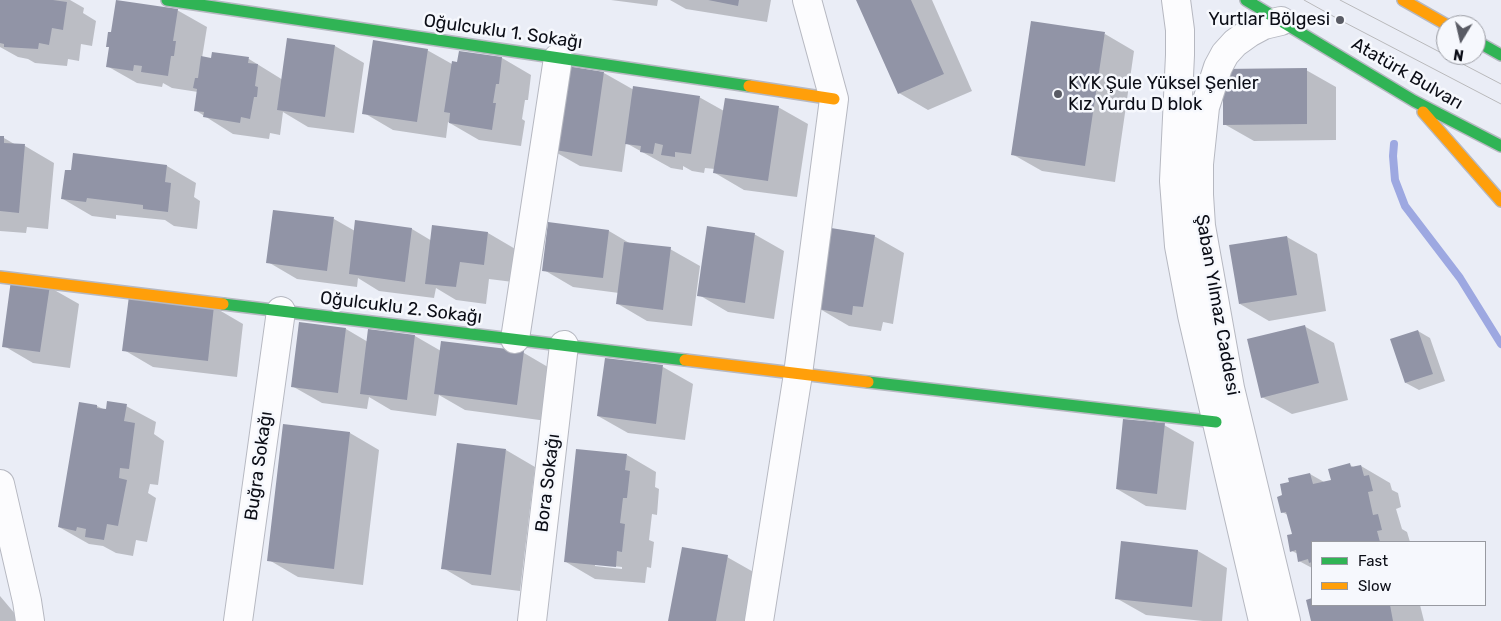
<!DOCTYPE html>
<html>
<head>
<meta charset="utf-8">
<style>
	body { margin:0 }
	#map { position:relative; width:1501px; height:621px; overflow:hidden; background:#eaedf6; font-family:Rubik,sans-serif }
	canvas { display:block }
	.legend { position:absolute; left:1311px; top:541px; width:175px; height:65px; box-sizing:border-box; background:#f6f8fd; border:1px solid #989aa1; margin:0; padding:6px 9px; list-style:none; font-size:15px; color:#0b0d16 }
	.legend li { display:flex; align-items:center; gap:10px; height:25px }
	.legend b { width:25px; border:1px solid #989aa1 }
	.north { position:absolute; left:1436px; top:15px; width:50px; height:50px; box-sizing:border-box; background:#f6f8fd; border:1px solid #989aa1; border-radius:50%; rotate:189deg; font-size:14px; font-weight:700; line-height:20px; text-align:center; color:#0b0d16 }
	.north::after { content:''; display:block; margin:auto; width:18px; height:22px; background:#595b64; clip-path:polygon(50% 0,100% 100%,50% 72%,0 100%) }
</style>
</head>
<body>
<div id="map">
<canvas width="1501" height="621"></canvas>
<ul class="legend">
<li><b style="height:6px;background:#30b455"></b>Fast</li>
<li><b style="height:6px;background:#ff9f0a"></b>Slow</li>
</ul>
<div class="north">N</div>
</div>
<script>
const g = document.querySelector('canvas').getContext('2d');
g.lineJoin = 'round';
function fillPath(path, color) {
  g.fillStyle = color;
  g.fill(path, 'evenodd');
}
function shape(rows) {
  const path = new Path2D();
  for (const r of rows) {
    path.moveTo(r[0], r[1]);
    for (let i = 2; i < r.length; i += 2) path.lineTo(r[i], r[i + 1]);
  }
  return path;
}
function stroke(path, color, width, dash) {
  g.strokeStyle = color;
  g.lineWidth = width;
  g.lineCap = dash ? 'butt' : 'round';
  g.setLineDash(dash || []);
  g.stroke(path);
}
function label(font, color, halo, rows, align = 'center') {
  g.font = font + ' Rubik,sans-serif';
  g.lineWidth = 5;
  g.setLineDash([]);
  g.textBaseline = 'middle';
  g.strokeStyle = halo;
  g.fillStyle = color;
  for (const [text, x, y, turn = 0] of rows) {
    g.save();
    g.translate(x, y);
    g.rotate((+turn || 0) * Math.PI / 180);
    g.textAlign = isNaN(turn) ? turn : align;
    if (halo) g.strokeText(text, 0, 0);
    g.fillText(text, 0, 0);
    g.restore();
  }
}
fillPath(shape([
	[0,0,70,0,84,8,83,13,96,21,92,46,81,44,79,61,68,59,67,66,35,63,28,59,18,57,0,47],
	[611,0,658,0,657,6],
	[670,0,771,0,767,22,686,9],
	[857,0,932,0,972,91,928,110,899,93],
	[177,10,207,27,202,58,249,59,283,80,288,40,335,46,364,63,354,133,308,127,283,112,280,135,270,133,269,139,233,134,195,110,198,92,172,88,163,83,162,87,137,83,107,66],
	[1105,34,1134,51,1115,182,1042,171,1012,154],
	[427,50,452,64,502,58,531,75,528,100,525,100,522,119,525,121,521,146,479,140,448,122,446,138,393,130,364,113],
	[1306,70,1336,87,1336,140,1254,141,1224,124],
	[604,73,634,90,699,97,724,111,778,107,808,124,797,197,744,190,715,173,715,169,705,168,704,173,692,171,683,166,683,170,671,168,626,143,622,172,580,166,550,149],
	[0,137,4,138,16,145,25,146,54,163,48,229,27,227,26,233,0,231],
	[74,155,167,166,196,183,194,197,200,201,197,229,174,226,165,220,116,215,116,219,92,216,63,199,72,171],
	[334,219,355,231,412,229,432,241,434,226,488,233,517,250,513,282,489,279,486,304,456,300,436,288,434,298,379,291,358,278,357,287,297,279,268,262],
	[609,231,631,244,670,249,700,266,692,326,647,321,618,304,619,293,573,287,544,270],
	[754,234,784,251,774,319,728,312,699,295],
	[874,236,904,253,893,324,883,322,881,331,849,326,820,309],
	[1287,237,1317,254,1326,311,1269,321,1240,304],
	[49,287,79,304,70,368,33,363,4,346],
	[214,307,243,324,237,377,153,367,124,350],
	[1304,326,1334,343,1348,400,1292,414,1262,397],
	[346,329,368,342,415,336,441,351,524,353,553,370,547,421,465,410,439,395,436,416,391,410,369,397,367,409,322,403,292,386],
	[1418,331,1430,338,1445,381,1419,390,1406,383],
	[663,367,693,384,685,440,628,433,598,416],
	[97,406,105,410,126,406,156,422,154,434,164,441,158,485,150,484,148,493,156,498,147,542,136,540,133,556,116,553,103,546,89,544,59,527],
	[1164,425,1194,442,1186,510,1146,506,1117,489],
	[285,426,350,433,379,450,363,585,298,577,269,560],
	[506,450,535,467,520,591,472,585,443,568],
	[627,455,656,472,655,487,659,489,657,515,652,514,649,540,654,542,651,568,647,567,645,583,595,579,566,562],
	[595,564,622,567,622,569,595,566],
	[1350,465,1355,468,1361,466,1390,483,1392,490,1398,493,1401,507,1396,509,1402,529,1407,532,1410,542,1312,542,1312,568,1299,561,1298,554,1292,551,1293,535,1288,515,1282,512,1310,474,1324,482,1332,481],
	[1122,543,1198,551,1227,568,1222,621,1203,621,1146,615,1116,598],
	[727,557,757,574,748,621,670,621],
	[0,596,21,621,0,621],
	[1312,599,1312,605,1420,605,1424,621,1312,621,1307,601]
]), '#0003');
stroke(shape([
	[1394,144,1393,156,1395,180,1405,206,1460,278,1501,344]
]), '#9da8e1', 8);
fillPath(shape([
	[0,0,53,0,67,2,63,30,52,28,49,45,39,43,38,49,4,47,4,44,0,43],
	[116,0,178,9,173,41,176,41,174,56,171,56,168,76,141,72,142,66,134,65,133,71,106,67,109,47,106,47,108,32,111,32],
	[708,0,739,0,738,6],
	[856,0,911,0,944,74,898,94],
	[1031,21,1105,32,1085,166,1011,155],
	[287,38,335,45,325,117,277,110],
	[373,40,428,49,417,122,362,114],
	[459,51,502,57,499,84,496,84,493,103,496,103,492,130,449,123,450,113,444,112,452,61,457,62],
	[212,52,249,57,248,63,258,64,255,86,258,87,257,97,254,97,250,119,241,117,240,123,203,117,204,112,194,111,197,89,193,88,195,78,198,78,201,56,211,58],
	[561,65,604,72,592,156,549,149],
	[1307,68,1307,124,1223,125,1223,69],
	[633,86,700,96,691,154,675,152,675,157,661,155,663,145,655,143,653,154,640,152,641,146,625,144],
	[725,98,779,106,768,181,713,173],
	[0,136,4,136,4,143,25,144,19,213,0,211],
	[73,153,167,165,165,182,171,183,168,212,143,209,143,205,87,198,86,202,61,199,65,170,71,170],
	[273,210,334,217,327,271,266,263],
	[355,220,412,228,405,282,349,274],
	[548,222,609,230,603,278,542,271],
	[432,225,488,232,484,265,460,262,456,287,425,284],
	[707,226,755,233,745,303,697,296],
	[831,228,875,235,863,307,853,306,852,315,818,309],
	[1287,236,1297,295,1239,304,1229,245],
	[624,242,671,247,663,310,616,304],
	[11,280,50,285,40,352,2,347],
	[129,296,214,306,208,361,122,351],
	[299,322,346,328,338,393,291,387],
	[1305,325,1319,383,1261,398,1247,339],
	[368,329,415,335,407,400,360,394],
	[1418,330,1433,374,1405,383,1390,339],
	[441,341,524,351,517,405,434,394],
	[605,358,663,365,656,424,597,416],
	[107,401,127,404,124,421,135,423,129,469,120,468,119,478,127,480,118,526,107,524,104,540,85,537,86,529,77,527,76,531,58,527,79,402,97,405,97,408,106,409],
	[1123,419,1165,423,1157,494,1116,489],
	[283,424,350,432,334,569,267,561],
	[457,443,506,449,491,575,441,569],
	[576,449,627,454,625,470,630,471,627,498,623,498,620,523,625,524,622,552,617,551,616,567,564,562],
	[1350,463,1351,467,1361,465,1364,476,1369,475,1373,491,1368,492,1373,515,1378,514,1382,530,1377,531,1380,542,1312,542,1312,562,1309,563,1308,559,1298,562,1296,550,1290,552,1287,535,1292,534,1286,512,1281,513,1277,497,1282,495,1280,484,1289,482,1288,478,1310,473,1313,484,1331,480,1328,469],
	[1121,541,1198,550,1192,607,1115,599],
	[682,547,728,555,716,621,668,621],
	[1312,598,1312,605,1390,605,1393,621,1311,621,1306,600]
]), '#9194a6');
const street = shape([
	[1176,0,1180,30,1180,55,1174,181,1179,246,1192,315,1263,621],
	[1281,21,1264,25,1249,33,1235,43,1225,54,1218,67,1205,107,1199,164,1199,195,1201,226,1230,388,1286,621],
	[515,339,558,58],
	[0,484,27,601,30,621],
	[238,621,281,311],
	[532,621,564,345],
	[759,621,798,374,834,99,807,0]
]);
const fast = shape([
	[167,0,749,86],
	[1246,0,1414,101,1501,146],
	[1476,41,1501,55],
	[223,304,685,360],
	[868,382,1216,422]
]);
const slow = shape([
	[1403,0,1447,25],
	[749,86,834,99],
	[1423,112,1501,201],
	[0,277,223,304],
	[685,360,868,382]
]);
stroke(street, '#b6b8c1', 30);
stroke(fast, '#b6b8c1', 14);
stroke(slow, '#b6b8c1', 14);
stroke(street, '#fcfcfe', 28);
stroke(fast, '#30b455', 11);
stroke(slow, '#ff9f0a', 11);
stroke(shape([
	[1304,0,1340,20,1501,104],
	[1340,0,1501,84]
]), '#b9b9bb', 1);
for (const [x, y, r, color] of [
	[1340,20,5,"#595b64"],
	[1058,94,5,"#595b64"]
]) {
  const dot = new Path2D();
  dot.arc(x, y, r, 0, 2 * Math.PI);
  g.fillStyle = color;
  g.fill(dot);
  stroke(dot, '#f6f8fd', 2);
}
label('18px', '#0b0d16', '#f6f8fd', [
	["Yurtlar Bölgesi",1330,20],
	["KYK Şule Yüksel Şenler",1068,84,"left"],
	["Kız Yurdu D blok",1068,105,"left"]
], 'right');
label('18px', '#0b0d16', '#f6f8fd', [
	["Oğulcuklu 1. Sokağı",503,32,8],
	["Atatürk Bulvarı",1407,74,30],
	["Şaban Yılmaz Caddesi",1217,305,80],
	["Oğulcuklu 2. Sokağı",401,308,7],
	["Buğra Sokağı",259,466,-82],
	["Bora Sokağı",548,483,-83]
]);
</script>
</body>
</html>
